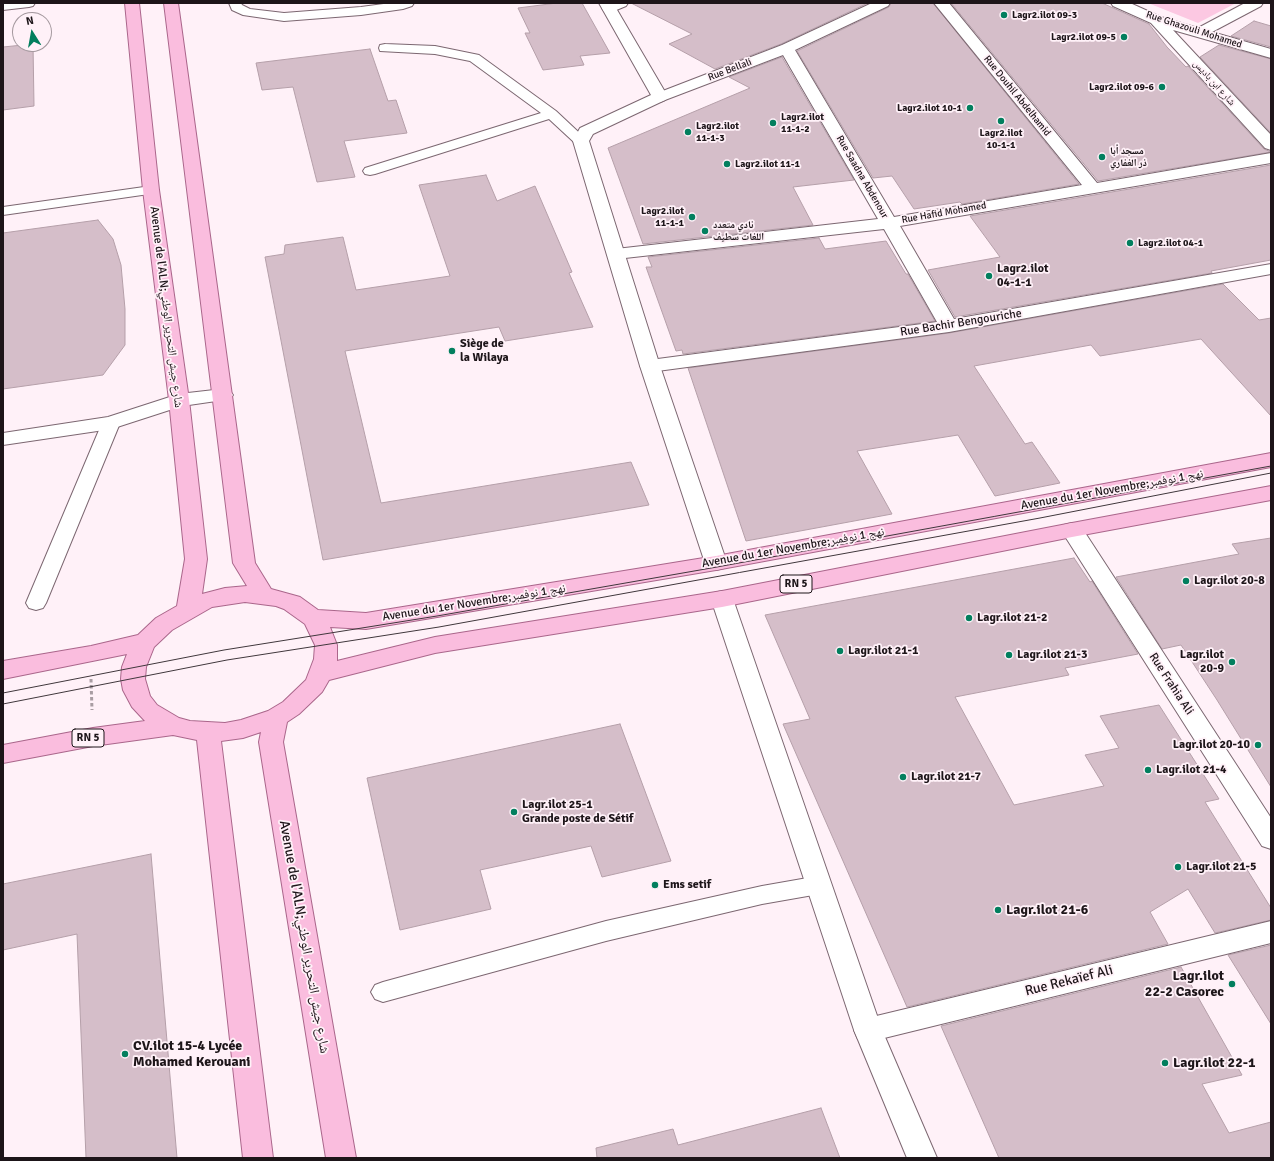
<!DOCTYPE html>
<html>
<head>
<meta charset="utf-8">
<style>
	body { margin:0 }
	#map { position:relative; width:1274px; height:1161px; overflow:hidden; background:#fff1f8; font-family:Signika,sans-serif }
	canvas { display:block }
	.frame { position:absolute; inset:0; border:4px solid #1d1519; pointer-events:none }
	.north { position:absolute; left:12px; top:12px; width:40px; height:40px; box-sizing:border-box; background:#fff1f8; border:1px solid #a5999f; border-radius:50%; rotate:349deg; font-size:11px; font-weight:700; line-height:16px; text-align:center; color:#1d1519 }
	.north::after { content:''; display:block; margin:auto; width:14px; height:18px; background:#027f5e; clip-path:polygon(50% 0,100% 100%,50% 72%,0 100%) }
</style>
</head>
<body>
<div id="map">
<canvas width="1274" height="1161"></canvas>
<div class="frame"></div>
<div class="north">N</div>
</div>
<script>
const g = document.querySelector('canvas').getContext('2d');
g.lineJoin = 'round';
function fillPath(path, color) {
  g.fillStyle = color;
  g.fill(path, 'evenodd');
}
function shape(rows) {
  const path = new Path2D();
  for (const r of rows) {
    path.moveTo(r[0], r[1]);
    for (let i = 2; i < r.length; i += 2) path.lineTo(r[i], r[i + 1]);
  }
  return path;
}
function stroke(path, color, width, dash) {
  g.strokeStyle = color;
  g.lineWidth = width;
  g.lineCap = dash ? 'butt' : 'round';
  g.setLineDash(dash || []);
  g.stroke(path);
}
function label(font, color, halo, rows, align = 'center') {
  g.font = font + ' Signika,"Noto Naskh Arabic",sans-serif';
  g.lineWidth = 3.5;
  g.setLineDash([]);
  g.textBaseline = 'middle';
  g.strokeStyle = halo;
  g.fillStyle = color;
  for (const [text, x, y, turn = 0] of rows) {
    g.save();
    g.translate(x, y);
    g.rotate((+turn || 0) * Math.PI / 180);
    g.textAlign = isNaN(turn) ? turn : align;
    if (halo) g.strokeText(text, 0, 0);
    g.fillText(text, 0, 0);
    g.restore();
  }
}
fillPath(shape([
	[1148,3,1236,3,1198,23]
]), '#fcc8e2');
const building = shape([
	[557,3,582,3,610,53,580,56,584,65,543,70,525,33,530,33,518,8,557,3],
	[631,3,868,3,781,44,715,69,669,44,692,34,631,3],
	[891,3,933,3,1079,184,962,204,960,202,914,209,892,176,873,178,797,51,889,7,891,3],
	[951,3,1102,3,1149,24,1167,47,1186,67,1188,66,1264,149,1271,152,1098,181,951,3],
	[1254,21,1271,26,1271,47,1231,36,1254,21],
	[33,44,34,106,3,110,3,47,33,44],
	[1219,45,1271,59,1271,133,1200,57,1219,45],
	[370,49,388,101,396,100,407,133,344,141,355,177,317,182,293,87,262,90,256,63,370,49],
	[782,57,854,180,793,187,813,225,643,244,608,148,750,88,729,77,782,57],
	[1271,165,1271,260,1211,271,1212,273,955,317,928,270,1000,257,970,216,1271,165],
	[486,175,497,201,535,186,572,272,569,273,593,327,505,341,499,327,345,351,381,503,631,462,649,505,323,560,265,257,284,254,285,245,343,237,356,290,450,276,419,185,486,175],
	[98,220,113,239,121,265,125,309,125,345,103,375,3,389,3,233,98,220],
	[819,238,825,249,886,241,906,274,908,274,935,321,683,354,682,350,676,351,646,267,652,267,648,257,819,238],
	[1223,284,1259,320,1271,318,1271,416,1201,339,1100,356,1091,345,974,366,1025,444,1032,442,1060,483,995,496,958,435,857,451,892,514,746,541,688,368,949,333,1223,284],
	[1271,538,1271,787,1217,700,1181,645,1162,649,1116,577,1239,554,1232,544,1271,538],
	[1074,558,1090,582,1092,581,1138,654,1065,668,1069,675,955,697,1014,805,1104,786,1085,755,1119,748,1100,716,1159,705,1219,799,1205,802,1271,908,1271,920,1215,933,1188,889,1150,912,1168,944,907,1007,783,724,810,719,765,615,1074,558],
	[620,724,671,861,602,877,591,846,480,870,491,909,400,930,367,778,620,724],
	[151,854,177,1158,86,1158,77,934,3,950,3,884,151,854],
	[1271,945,1271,1024,1228,955,1271,945],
	[1181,967,1242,1075,1202,1084,1229,1133,1271,1122,1271,1158,999,1158,941,1026,1181,967],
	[821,1108,840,1158,597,1158,596,1148,673,1129,678,1145,821,1108]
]);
fillPath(building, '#d5bec9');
stroke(building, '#b59fa9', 1);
const lane = shape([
	[3,3,35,3,33,6,29,7,3,10,3,3],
	[229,3,241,3,242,5,250,9,284,13,361,7,391,3,414,3,412,6,403,9,361,15,284,21,243,15,232,10,229,3],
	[385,44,435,46,479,55,556,111,588,141,586,144,581,145,576,144,549,119,375,174,370,175,365,174,363,171,365,168,541,113,470,61,435,54,380,51,379,48,380,45,385,44],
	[151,186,156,187,158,190,156,193,3,215,3,207,151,186],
	[111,418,117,419,120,423,46,603,43,608,36,610,29,608,26,603,102,423,105,419,111,418],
	[819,876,827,878,830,885,827,892,819,894,762,904,606,941,383,1002,375,999,371,992,375,985,383,982,606,921,762,886,819,876]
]);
const street = shape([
	[609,3,628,3,626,6,614,11,609,12,604,11,602,8,604,5,609,3],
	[872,3,890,3,888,6,795,50,894,217,1082,185,934,3,949,3,1097,183,1271,153,1271,163,900,226,954,319,1271,264,1271,274,949,332,650,372,643,370,640,366,643,362,650,360,937,322,884,229,616,259,610,258,607,254,610,250,616,249,878,219,783,55,665,100,660,102,655,100,652,97,655,94,782,45,872,3],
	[1111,3,1130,3,1161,17,1198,28,1245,3,1263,3,1261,6,1212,32,1271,49,1271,58,1173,30,1271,135,1271,150,1265,148,1151,23,1113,6,1111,3],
	[223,389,230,391,233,395,230,399,182,406,111,429,3,445,3,433,108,417,179,394,223,389],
	[1072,523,1080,525,1271,818,1271,849,1262,846,1061,530,1064,525,1072,523],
	[1271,921,1271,943,868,1042,858,1039,854,1030,858,1021,868,1018,1271,921]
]);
const secondary = shape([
	[599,3,613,3,668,97,665,100,593,134,589,141,660,366,727,563,724,568,716,570,708,568,705,563,640,366,573,141,580,128,651,95,599,3],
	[722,591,730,593,733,599,882,1030,937,1158,907,1158,854,1030,711,599,714,593,722,591]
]);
const primary = shape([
	[125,3,139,3,159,190,189,400,207,559,202,594,225,588,247,586,233,563,164,3,178,3,255,563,271,589,300,597,318,610,366,613,716,556,1271,453,1271,467,716,570,366,629,330,627,337,645,337,661,435,637,722,591,1072,523,1271,486,1271,500,1072,537,722,607,435,653,329,680,322,692,299,714,287,722,283,742,356,1158,326,1158,259,742,261,732,243,738,221,741,273,1158,243,1158,197,740,173,735,93,746,3,763,3,745,93,728,145,721,132,707,123,690,121,679,122,667,127,654,3,679,3,661,91,646,138,635,156,618,177,606,185,559,169,400,143,190,125,3],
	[245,602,276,606,284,609,305,624,315,645,314,659,306,680,283,702,268,711,241,720,225,723,190,721,179,718,157,705,150,696,145,679,146,667,154,647,172,630,212,607,245,602]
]);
stroke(lane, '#7c6771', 2);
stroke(street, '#7c6771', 2);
stroke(secondary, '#7c6771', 2);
stroke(primary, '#aa668b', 2);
stroke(shape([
	[91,679,92,710]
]), '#a99da3', 3, [3.5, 2.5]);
fillPath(lane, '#fff');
fillPath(street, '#fff');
fillPath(secondary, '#fff');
fillPath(primary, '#fabdde');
stroke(shape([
	[3,693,224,650,437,616,717,567,1271,466],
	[3,704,227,660,439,627,1040,518,1271,473]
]), '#40373c', 1);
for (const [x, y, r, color] of [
	[1004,15,4,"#027f5e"],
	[1124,37,4,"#027f5e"],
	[1162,87,4,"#027f5e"],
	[970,108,4,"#027f5e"],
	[1001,121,4,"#027f5e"],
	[773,123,4,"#027f5e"],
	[688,132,4,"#027f5e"],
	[1102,157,4,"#027f5e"],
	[727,164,4,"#027f5e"],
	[692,217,4,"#027f5e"],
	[705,231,4,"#027f5e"],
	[1130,243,4,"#027f5e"],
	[989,276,4,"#027f5e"],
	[452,351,4,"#027f5e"],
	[1186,581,4,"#027f5e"],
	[969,618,4,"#027f5e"],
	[840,651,4,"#027f5e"],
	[1009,655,4,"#027f5e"],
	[1232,662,4,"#027f5e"],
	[1258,745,4,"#027f5e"],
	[1148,770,4,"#027f5e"],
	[903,777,4,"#027f5e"],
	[514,812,4,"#027f5e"],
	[1178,867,4,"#027f5e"],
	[655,885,4,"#027f5e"],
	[998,910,4,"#027f5e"],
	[1232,984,4,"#027f5e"],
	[125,1054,4,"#027f5e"],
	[1165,1063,4,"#027f5e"]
]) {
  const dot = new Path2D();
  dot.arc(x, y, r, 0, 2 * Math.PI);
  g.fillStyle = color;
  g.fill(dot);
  stroke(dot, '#fff1f8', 1.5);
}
label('bold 10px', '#1d1519', '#fff1f8', [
	["Lagr2.ilot 09-3",1012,15],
	["Lagr2.ilot 09-5",1116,37,"right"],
	["Lagr2.ilot 09-6",1154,87,"right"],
	["Lagr2.ilot 10-1",962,108,"right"],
	["Lagr2.ilot",781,117],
	["11-1-2",781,129],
	["Lagr2.ilot",696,126],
	["11-1-3",696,138],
	["Lagr2.ilot",1001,133,"center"],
	["10-1-1",1001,145,"center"],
	["مسجد أبا",1110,151],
	["ذر الغفاري",1110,163],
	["Lagr2.ilot 11-1",735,164],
	["Lagr2.ilot",684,211,"right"],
	["11-1-1",684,223,"right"],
	["نادي متعدد",713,225],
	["اللغات سطيف",713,237],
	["Lagr2.ilot 04-1",1138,243]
], 'left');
label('10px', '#1d1519', '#fff1f8', [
	["Rue Ghazouli Mohamed",1194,30,18],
	["Rue Bellali",730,70,-21],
	["شارع ابن باديس",1214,83,48],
	["Rue Douhil Abdelhamid",1017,96,51],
	["Rue Saadna Abdenour",862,177,60],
	["Rue Hafid Mohamed",944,213,-10]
]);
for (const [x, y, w] of [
	[796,584,32],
	[88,738,32]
]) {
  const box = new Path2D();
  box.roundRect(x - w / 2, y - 9, w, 18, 3);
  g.fillStyle = '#fff1f8';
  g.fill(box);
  stroke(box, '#1d1519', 1);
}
label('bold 11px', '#1d1519', null, [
	["RN 5",796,584],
	["RN 5",88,738]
]);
label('bold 12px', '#1d1519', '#fff1f8', [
	["Lagr2.ilot",997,269],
	["04-1-1",997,283],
	["Siège de",460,344],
	["la Wilaya",460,358],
	["Lagr.ilot 20-8",1194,581],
	["Lagr.ilot 21-2",977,618],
	["Lagr.ilot 21-1",848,651],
	["Lagr.ilot 21-3",1017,655],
	["Lagr.ilot",1224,655,"right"],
	["20-9",1224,669,"right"],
	["Lagr.ilot 20-10",1250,745,"right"],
	["Lagr.ilot 21-4",1156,770],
	["Lagr.ilot 21-7",911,777],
	["Lagr.ilot 25-1",522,805],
	["Grande poste de Sétif",522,819],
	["Lagr.ilot 21-5",1186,867],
	["Ems setif",663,885]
], 'left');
label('12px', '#1d1519', '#fff1f8', [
	["Avenue de l'ALN;شارع جيش التحرير الوطني",166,307,83],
	["Rue Bachir Bengouriche",961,323,-9],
	["Avenue du 1er Novembre;نهج 1 نوفمبر",1112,490,-10],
	["Avenue du 1er Novembre;نهج 1 نوفمبر",793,548,-10],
	["Avenue du 1er Novembre;نهج 1 نوفمبر",474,603,-9],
	["Rue Frahia Ali",1171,684,57]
]);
label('bold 14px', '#1d1519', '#fff1f8', [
	["Lagr.ilot 21-6",1006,910],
	["Lagr.ilot",1224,976,"right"],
	["22-2 Casorec",1224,992,"right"],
	["CV.ilot 15-4 Lycée",133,1046],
	["Mohamed Kerouani",133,1062],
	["Lagr.ilot 22-1",1173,1063]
], 'left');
label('14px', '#1d1519', '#fff1f8', [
	["Avenue de l'ALN;شارع جيش التحرير الوطني",304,937,80],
	["Rue Rekaïef Ali",1069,981,-14]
]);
</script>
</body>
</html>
